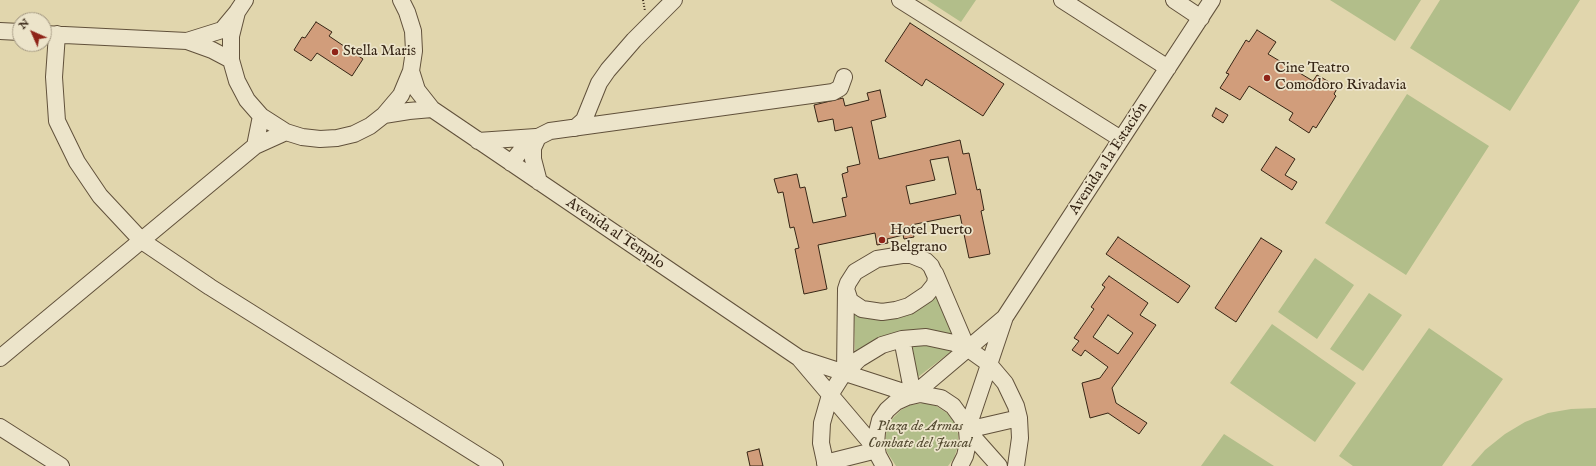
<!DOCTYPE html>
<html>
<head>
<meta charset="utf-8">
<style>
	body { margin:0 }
	#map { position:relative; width:1596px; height:466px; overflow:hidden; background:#e1d6ad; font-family:"IM FELL English",serif }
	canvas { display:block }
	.north { position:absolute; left:12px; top:12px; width:40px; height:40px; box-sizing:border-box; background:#ece4ca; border:1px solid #a39882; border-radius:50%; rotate:315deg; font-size:11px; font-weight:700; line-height:16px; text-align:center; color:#362515 }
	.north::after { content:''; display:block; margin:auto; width:14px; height:18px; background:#8f2418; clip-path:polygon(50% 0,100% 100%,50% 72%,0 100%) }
</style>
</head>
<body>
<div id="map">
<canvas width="1596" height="466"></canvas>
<div class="north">N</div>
</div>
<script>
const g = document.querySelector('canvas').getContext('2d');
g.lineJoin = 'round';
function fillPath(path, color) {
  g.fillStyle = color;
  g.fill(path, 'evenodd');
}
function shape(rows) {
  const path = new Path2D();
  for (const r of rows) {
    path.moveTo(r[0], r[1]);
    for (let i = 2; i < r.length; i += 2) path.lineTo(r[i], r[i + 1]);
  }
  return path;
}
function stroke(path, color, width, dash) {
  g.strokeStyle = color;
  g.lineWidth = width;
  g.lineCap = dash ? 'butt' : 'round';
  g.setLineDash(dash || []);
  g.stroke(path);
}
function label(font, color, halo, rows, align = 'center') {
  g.font = font + ' "IM FELL English",serif';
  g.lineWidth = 3.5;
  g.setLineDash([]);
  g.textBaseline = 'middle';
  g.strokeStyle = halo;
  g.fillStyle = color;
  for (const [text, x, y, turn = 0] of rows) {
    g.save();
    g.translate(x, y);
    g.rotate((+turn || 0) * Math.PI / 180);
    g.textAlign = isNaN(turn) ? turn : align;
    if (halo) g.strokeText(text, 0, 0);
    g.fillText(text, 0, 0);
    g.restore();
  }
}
fillPath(shape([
	[927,0,976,0,961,22],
	[1330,0,1421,0,1395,41],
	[1440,0,1580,0,1510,111,1410,48],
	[1407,94,1489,146,1406,275,1325,223],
	[1315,258,1354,285,1317,339,1278,312],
	[1369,293,1402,315,1363,371,1330,349],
	[937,296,953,335,932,331,855,353,854,315,928,303],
	[1272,324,1356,383,1315,442,1230,383],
	[1429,328,1503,379,1442,466,1353,466,1339,456],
	[911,342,953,350,918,377,916,376],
	[924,403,936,406,947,413,954,422,958,434,958,446,954,458,948,466,896,466,887,452,885,441,887,429,892,419,901,410,911,405],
	[1596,408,1596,466,1471,466,1485,450,1505,434,1525,422,1548,413,1571,409],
	[1224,434,1274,466,1201,466]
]), '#b2be8a');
const building = shape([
	[316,22,332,32,329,36,363,59,352,76,317,53,311,61,294,50,302,37,305,38,316,22],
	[910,23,1004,84,983,116,926,79,922,86,885,61,910,23],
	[1257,30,1276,42,1268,54,1313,81,1317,75,1338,87,1334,94,1336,96,1316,128,1313,126,1309,133,1289,120,1293,113,1249,86,1240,100,1220,88,1229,74,1226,73,1246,40,1249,42,1257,30],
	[880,90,886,117,871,121,879,159,960,140,963,154,969,153,977,190,980,189,984,210,981,211,990,254,969,258,960,215,911,225,914,237,904,239,903,235,887,239,888,243,877,245,875,233,818,245,827,289,804,294,795,249,799,248,794,227,790,228,783,192,778,193,774,179,797,174,800,188,805,187,813,223,846,216,842,198,847,197,842,174,848,172,847,167,860,164,852,127,835,131,833,119,818,122,814,105,843,98,845,106,869,100,867,93,880,90],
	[948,157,956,194,910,204,906,186,935,180,930,160,948,157],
	[1216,108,1228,115,1223,123,1212,116,1216,108],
	[1276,147,1295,159,1285,175,1297,182,1292,190,1261,170,1276,147],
	[1118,237,1190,286,1178,303,1106,254,1118,237],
	[1261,238,1282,251,1236,322,1215,308,1261,238],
	[1109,276,1148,303,1140,315,1156,325,1112,388,1116,403,1147,423,1139,434,1108,413,1090,418,1082,383,1100,378,1108,367,1085,350,1081,356,1072,350,1079,341,1074,338,1094,309,1091,307,1105,287,1102,285,1109,276],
	[1108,315,1133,333,1118,354,1093,337,1108,315],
	[759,449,763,466,750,466,747,452,759,449]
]);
fillPath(building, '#d19d7b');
stroke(building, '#362515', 1);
const minor = shape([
	[900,0,1121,139],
	[1062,0,1168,68],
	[1174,0,1201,18],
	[237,12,231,36,231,60,237,81,247,100,261,116,286,132,302,137,320,139,337,138,354,134,370,126,384,115,401,95,411,71,414,51,413,31,407,12,401,0],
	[0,31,20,32],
	[44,34,187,41,212,50,231,60],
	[57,34,54,77,57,121,77,162,100,196,142,241,210,287,495,466],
	[187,41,222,30,237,12,245,0],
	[411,71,417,90,432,109,799,358,877,450],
	[384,115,409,111,432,109],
	[575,128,584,120,599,83,608,70,634,40,674,0],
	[538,137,533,148,533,159,539,182],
	[478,141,536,137],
	[255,146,261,116],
	[511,163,524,147,538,137,550,131,833,92,840,88,844,77],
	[935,273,967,348],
	[902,339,913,395],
	[0,358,255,146,286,132],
	[799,358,913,395],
	[845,373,846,289,848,283,855,272,877,259,902,255,911,255,926,261,931,266,936,277,935,284,927,294,909,306,896,310,882,312,862,309,850,301,846,289],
	[913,395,1004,318],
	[0,427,61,466],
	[967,430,1005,317,1212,0],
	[967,430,1019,418],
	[967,430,999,466],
	[825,463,877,450],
	[826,466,821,443,822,423,830,395,842,376,859,359,882,345,902,339,926,337,954,343,967,348,988,363,1005,383,1016,406,1019,418,1020,438,1016,466],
	[884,466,878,455,876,444,877,432,880,420,887,410,896,402,907,397,920,394,941,398,953,406,961,417,967,430,968,443,965,456,960,466]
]);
stroke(minor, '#61513b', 18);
stroke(shape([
	[643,0,645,11]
]), '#362515', 2, [1, 2]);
stroke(minor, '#ece4ca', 16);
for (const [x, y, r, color] of [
	[335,52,4,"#8f2418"],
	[1267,78,4,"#8f2418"],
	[882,240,4,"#8f2418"]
]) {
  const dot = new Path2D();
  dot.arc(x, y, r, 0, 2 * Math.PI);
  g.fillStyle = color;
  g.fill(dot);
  stroke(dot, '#ece4ca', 1.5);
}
label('15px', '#362515', '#ece4ca', [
	["Stella Maris",343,52],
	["Cine Teatro",1275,69],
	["Comodoro Rivadavia",1275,86],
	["Hotel Puerto",890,231],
	["Belgrano",890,248]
], 'left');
label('15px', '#362515', '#ece4ca', [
	["Avenida a la Estación",1109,159,-57],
	["Avenida al Templo",615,234,34]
]);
label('italic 15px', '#554b32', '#ece4ca', [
	["Plaza de Armas",920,427],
	["Combate del Juncal",920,444]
]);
</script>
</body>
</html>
